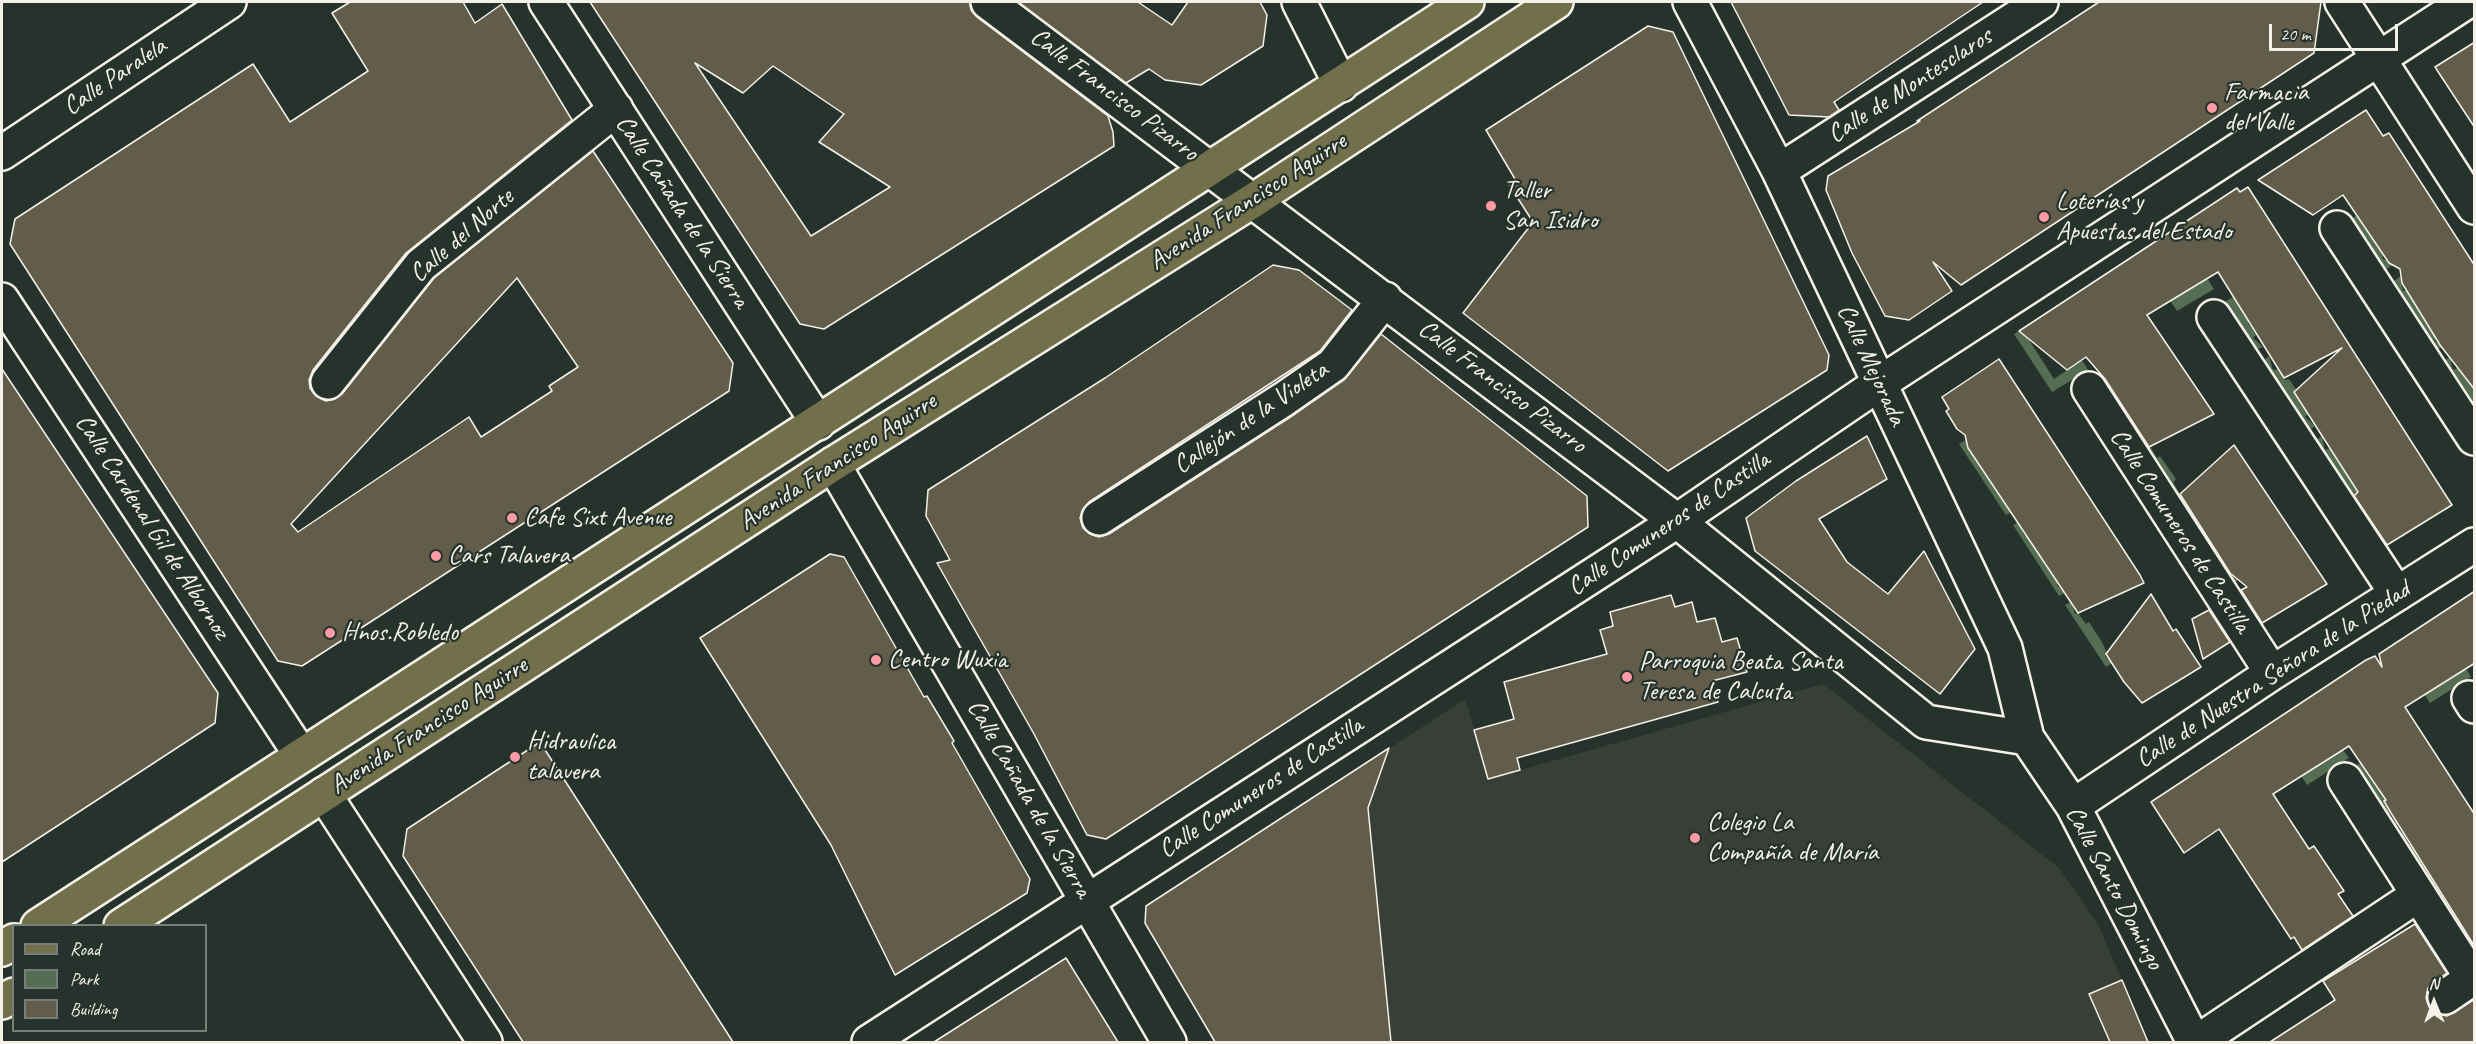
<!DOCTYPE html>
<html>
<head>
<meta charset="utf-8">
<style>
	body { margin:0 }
	#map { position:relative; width:2476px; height:1044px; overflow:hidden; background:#26332d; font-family:Caveat,sans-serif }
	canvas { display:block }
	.frame { position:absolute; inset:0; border:3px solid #f4f1e8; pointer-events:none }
	.legend { position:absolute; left:12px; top:924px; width:195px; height:108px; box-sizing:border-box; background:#26332d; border:2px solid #787f78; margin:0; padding:8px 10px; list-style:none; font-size:18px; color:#f4f1e8 }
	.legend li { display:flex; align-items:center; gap:12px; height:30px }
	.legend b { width:30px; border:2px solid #787f78 }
	.north { position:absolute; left:2404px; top:972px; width:60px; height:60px; -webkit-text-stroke:4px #26332d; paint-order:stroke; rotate:359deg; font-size:16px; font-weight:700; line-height:24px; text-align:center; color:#f4f1e8 }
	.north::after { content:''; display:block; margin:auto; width:21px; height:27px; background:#f4f1e8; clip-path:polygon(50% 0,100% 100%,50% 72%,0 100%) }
	.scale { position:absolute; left:2269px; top:24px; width:129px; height:27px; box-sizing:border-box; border:3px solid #f4f1e8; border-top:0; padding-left:8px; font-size:18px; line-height:21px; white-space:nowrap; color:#f4f1e8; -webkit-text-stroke:4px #26332d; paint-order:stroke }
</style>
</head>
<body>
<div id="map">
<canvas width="2476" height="1044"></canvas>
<div class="frame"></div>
<ul class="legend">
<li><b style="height:8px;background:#71704a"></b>Road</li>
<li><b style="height:16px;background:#556d53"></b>Park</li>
<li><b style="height:16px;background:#625c4b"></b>Building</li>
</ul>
<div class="north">N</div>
<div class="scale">20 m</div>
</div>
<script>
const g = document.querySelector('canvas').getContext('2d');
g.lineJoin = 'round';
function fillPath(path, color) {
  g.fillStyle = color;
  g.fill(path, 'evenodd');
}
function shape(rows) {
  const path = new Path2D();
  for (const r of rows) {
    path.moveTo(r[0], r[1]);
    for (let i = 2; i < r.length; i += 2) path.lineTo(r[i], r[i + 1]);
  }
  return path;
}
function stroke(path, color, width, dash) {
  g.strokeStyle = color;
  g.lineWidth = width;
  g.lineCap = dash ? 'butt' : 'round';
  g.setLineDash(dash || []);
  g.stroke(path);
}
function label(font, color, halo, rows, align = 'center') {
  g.font = font + ' Caveat,sans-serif';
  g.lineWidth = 4.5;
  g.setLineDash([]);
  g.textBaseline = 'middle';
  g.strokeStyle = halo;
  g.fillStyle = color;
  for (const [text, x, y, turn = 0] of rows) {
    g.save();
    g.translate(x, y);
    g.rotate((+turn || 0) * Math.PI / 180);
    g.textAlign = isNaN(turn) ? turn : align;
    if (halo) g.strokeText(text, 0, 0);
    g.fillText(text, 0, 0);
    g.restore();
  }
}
fillPath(shape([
	[1823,684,2058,867,2098,924,2148,1042,1391,1042,1368,808,1384,752,1465,699,1489,779]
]), '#383f36');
fillPath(shape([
	[2360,213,2384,255,2382,258,2393,265,2383,271,2350,220],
	[2147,246,2180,295,2207,278,2214,289,2177,311,2138,252],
	[2401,276,2403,291,2407,290,2437,337,2434,340,2442,347,2435,352,2391,283],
	[2235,296,2250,320,2248,323,2256,335,2253,338,2263,347,2255,350,2224,302],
	[2022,329,2054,379,2082,360,2088,370,2052,392,2014,334],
	[2269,356,2273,370,2278,369,2285,380,2289,379,2303,400,2300,403,2308,414,2305,417,2315,426,2308,431,2262,362],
	[2450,357,2453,370,2458,368,2474,389,2474,412,2442,362],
	[2142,436,2145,448,2150,446,2157,458,2160,456,2176,479,2173,482,2180,494,2177,497,2188,505,2181,510,2135,440],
	[2322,436,2325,450,2330,448,2337,460,2341,459,2365,499,2357,504,2314,441],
	[1966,440,1970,453,1974,453,2005,500,2003,502,2012,512,2006,515,1959,444],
	[2194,516,2198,529,2203,528,2229,573,2238,580,2231,584,2187,520],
	[2019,522,2024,535,2027,534,2059,582,2057,585,2065,593,2059,596,2013,525],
	[2071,602,2075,614,2078,613,2086,624,2089,622,2102,642,2107,653,2105,656,2112,663,2106,667,2065,605],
	[2400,639,2433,689,2466,668,2471,677,2430,703,2392,644],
	[2276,720,2309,771,2343,750,2349,758,2307,785,2268,724],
	[2362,762,2386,800,2384,802,2391,813,2389,815,2398,824,2392,827,2354,767],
	[2404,832,2408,844,2411,844,2441,892,2439,895,2450,905,2444,908,2398,835]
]), '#556d53');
const building = shape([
	[350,2,463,2,475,23,502,4,572,120,406,253,313,370,309,380,310,388,316,396,326,401,335,399,342,394,434,278,593,151,733,363,729,391,302,666,278,661,10,244,15,219,253,64,290,122,368,71,332,13,350,2],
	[517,278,578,367,549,386,552,391,481,437,469,417,298,532,291,524,517,278],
	[590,2,970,2,971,10,977,17,1108,116,1113,132,1114,146,824,329,800,324,590,2],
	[695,63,743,93,773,66,844,114,819,142,890,187,811,236,695,63],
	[1018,2,1138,2,1172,25,1188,2,1260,2,1267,15,1263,46,1201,85,1165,80,1149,69,1126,83,1018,2],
	[1731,2,1983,2,1834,102,1839,110,1829,117,1789,115,1731,2],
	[2099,2,2321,2,2314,53,1961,285,1933,262,1952,291,1909,320,1885,316,1852,253,1826,190,1828,176,1920,121,1917,121,2099,2],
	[1648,26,1673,32,1829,355,1827,370,1668,471,1463,313,1533,222,1508,183,1515,179,1486,130,1648,26],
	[2475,42,2475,128,2435,67,2475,42],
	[2366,110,2383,136,2389,133,2475,266,2475,390,2440,345,2402,283,2400,269,2389,263,2343,195,2313,215,2258,180,2366,110],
	[2248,187,2452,505,2387,545,2354,496,2358,492,2294,392,2342,348,2284,378,2218,272,2147,315,2214,414,2149,447,2105,379,2086,357,2067,370,2019,331,2237,188,2240,192,2248,187],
	[1273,265,1299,270,1352,310,1320,351,1089,502,1083,509,1080,518,1083,528,1090,534,1099,537,1109,534,1295,414,1344,380,1381,334,1587,496,1588,527,1106,839,1087,835,1034,734,937,563,950,560,926,516,928,490,1105,378,1273,265],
	[1999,359,2140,575,2144,583,2078,613,1968,448,1965,435,1957,429,1946,411,1949,409,1942,397,1999,359],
	[2,369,218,693,215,723,2,862,2,369],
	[1867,436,1887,479,1819,519,1847,562,1888,594,1924,551,1975,649,1940,694,1755,551,1746,518,1796,481,1867,436],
	[2234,445,2327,584,2262,623,2241,590,2247,587,2230,573,2180,494,2234,445],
	[830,554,844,557,924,697,927,696,954,741,952,743,1030,879,1027,893,895,975,831,845,700,638,830,554],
	[2475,591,2475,663,2405,707,2475,815,2475,947,2391,813,2384,801,2386,800,2349,746,2273,794,2309,849,2314,846,2344,891,2338,894,2353,916,2302,950,2294,937,2291,939,2219,829,2184,853,2151,802,2366,660,2375,656,2382,667,2379,654,2475,591],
	[2151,594,2173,631,2176,629,2201,667,2142,703,2124,682,2106,654,2151,594],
	[1671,595,1675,607,1692,602,1697,622,1715,618,1722,642,1737,638,1747,672,1712,681,1718,702,1517,758,1520,770,1488,779,1474,730,1514,719,1504,682,1607,654,1600,630,1613,626,1610,612,1671,595],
	[2209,610,2230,642,2203,659,2192,619,2209,610],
	[540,742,656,922,733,1042,523,1042,403,856,407,829,540,742],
	[1389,748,1368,808,1391,1042,1215,1042,1145,923,1146,906,1389,748],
	[2415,924,2447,973,2428,988,2426,998,2429,1007,2438,1014,2447,1016,2475,999,2475,1042,2270,1042,2335,1000,2323,981,2415,924],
	[1066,958,1118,1042,934,1042,1066,958],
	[2122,980,2148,1042,2110,1042,2089,994,2122,980]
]);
fillPath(building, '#625c4b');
stroke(building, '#f4f1e8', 1.5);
const minor = shape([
	[546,2,818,423],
	[988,2,1677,521,1926,722,2027,738],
	[1299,2,1341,85],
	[1690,2,1779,171,2005,648,2027,738,2073,806,2194,1042],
	[2342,2,2474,207],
	[2,153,229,2],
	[1779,171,2041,2],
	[2337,228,2474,438],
	[2,300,301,755],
	[2214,317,2397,594],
	[328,382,421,265,616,109],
	[2089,389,2272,673],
	[833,464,1169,1042],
	[1099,518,1284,399,1333,365,1385,299],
	[2469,698,2474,706],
	[2345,780,2472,978],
	[324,794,485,1042],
	[2073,806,2272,673,2474,545],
	[2445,997,2474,977],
	[869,1042,1677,521,1880,383,2466,2],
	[2197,1042,2418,895]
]);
const major = shape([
	[38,926,1467,2],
	[121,926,833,464,1254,200,1556,2],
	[2,949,14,941],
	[2,1002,14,995]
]);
stroke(minor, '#f4f1e8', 38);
stroke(major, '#f4f1e8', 38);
stroke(minor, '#26332d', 33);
stroke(major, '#71704a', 33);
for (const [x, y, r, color] of [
	[2212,108,6,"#ff9aa2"],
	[1491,206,6,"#ff9aa2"],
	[2044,217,6,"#ff9aa2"],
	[512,518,6,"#ff9aa2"],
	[436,556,6,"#ff9aa2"],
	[330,633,6,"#ff9aa2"],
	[876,660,6,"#ff9aa2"],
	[1627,677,6,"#ff9aa2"],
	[515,757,6,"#ff9aa2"],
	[1695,838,6,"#ff9aa2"]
]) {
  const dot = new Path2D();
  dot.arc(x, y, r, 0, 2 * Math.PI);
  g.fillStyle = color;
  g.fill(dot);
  stroke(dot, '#26332d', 2);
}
label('26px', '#f4f1e8', '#26332d', [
	["Calle Paralela",115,77,-34],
	["Calle de Montesclaros",1910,86,-33],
	["Calle Francisco Pizarro",1114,95,37],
	["Avenida Francisco Aguirre",1248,202,-33],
	["Calle Cañada de la Sierra",682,212,57],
	["Calle del Norte",462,236,-41],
	["Calle Mejorada",1871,365,65],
	["Calle Francisco Pizarro",1502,387,37],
	["Callejón de la Violeta",1251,418,-34],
	["Avenida Francisco Aguirre",838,462,-33],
	["Calle Comuneros de Castilla",1669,524,-34],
	["Calle Cardenal Gil de Albornoz",152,527,57],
	["Calle Comuneros de Castilla",2180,531,57],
	["Calle de Nuestra Señora de la Piedad",2273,675,-33],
	["Avenida Francisco Aguirre",429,726,-33],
	["Calle Comuneros de Castilla",1261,788,-33],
	["Calle Cañada de la Sierra",1029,799,60],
	["Calle Santo Domingo",2114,888,62]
]);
label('26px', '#f4f1e8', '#26332d', [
	["Farmacia",2224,93],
	["del Valle",2224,123],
	["Taller",1503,191],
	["San Isidro",1503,221],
	["Loterías y",2056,202],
	["Apuestas del Estado",2056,232],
	["Cafe Sixt Avenue",524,518],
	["Cars Talavera",448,556],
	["Hnos.Robledo",342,633],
	["Centro Wuxia",888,660],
	["Parroquia Beata Santa",1639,662],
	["Teresa de Calcuta",1639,692],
	["Hidraulica",527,742],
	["talavera",527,772],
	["Colegio La",1707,823],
	["Compañía de María",1707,853]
], 'left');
</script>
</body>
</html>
